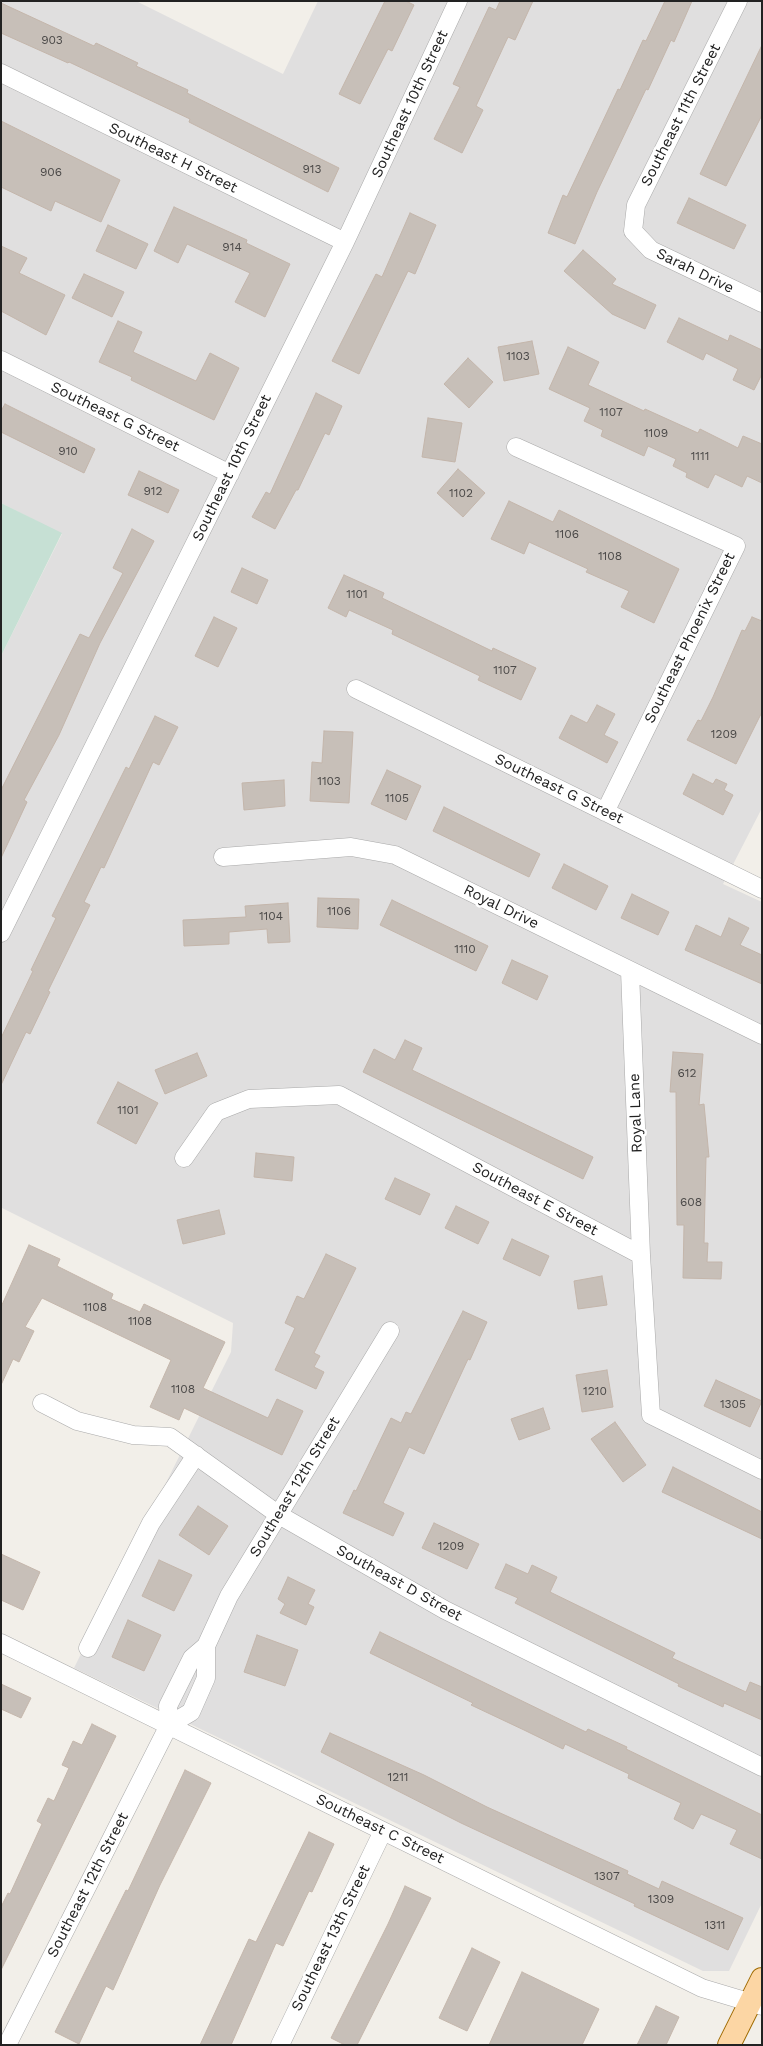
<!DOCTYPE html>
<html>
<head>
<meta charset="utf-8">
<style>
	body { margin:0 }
	#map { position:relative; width:763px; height:2046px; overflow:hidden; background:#f2efe9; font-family:"Work Sans",sans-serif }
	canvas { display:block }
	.frame { position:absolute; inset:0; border:2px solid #222; pointer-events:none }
</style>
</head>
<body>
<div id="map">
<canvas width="763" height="2046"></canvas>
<div class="frame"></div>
</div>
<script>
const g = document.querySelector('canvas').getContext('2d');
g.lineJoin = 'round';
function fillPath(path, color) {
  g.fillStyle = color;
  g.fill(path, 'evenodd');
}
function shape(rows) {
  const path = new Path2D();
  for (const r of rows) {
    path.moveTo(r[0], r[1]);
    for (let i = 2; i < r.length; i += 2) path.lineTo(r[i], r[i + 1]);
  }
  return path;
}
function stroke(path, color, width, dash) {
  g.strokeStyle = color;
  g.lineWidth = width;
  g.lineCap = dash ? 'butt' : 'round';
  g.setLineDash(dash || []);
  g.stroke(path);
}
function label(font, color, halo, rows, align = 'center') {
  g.font = font + ' "Work Sans",sans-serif';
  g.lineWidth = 5;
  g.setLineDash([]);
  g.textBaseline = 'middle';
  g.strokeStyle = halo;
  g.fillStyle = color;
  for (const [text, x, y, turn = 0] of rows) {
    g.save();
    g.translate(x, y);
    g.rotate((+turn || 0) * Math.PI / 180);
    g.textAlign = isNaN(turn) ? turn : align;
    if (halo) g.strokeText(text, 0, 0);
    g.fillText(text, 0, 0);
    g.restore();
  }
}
fillPath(shape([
	[1,1,136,1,283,74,318,1,762,1,762,808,723,884,762,902,762,1903,729,1971,703,1971,74,1668,231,1352,233,1323,2,1208,1,1210,1,656,62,534,1,503]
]), '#e0dfdf');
fillPath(shape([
	[1,503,62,533,1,656]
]), '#c6e0d4');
const building = shape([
	[385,1,406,1,414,5,392,51,388,49,360,104,339,94,385,1],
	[500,1,533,1,515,40,508,37,476,106,483,110,462,153,434,139,460,87,453,84,489,7,496,10,500,1],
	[665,1,692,1,674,42,671,40,648,90,646,89,597,192,575,244,548,233,563,195,567,197,618,89,620,90,643,40,646,41,665,1],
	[1,3,94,46,96,43,138,63,136,66,188,90,187,93,339,168,328,192,189,122,190,119,69,62,68,63,1,33,1,3],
	[762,45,762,115,726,186,700,174,762,45],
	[1,121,120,180,101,222,55,201,51,211,1,187,1,121],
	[689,198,746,225,734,249,677,223,689,198],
	[174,207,247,240,246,243,290,264,265,317,235,302,250,273,187,244,178,263,154,251,174,207],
	[410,213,436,225,415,274,408,271,359,374,332,361,376,274,382,277,410,213],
	[108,225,148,244,136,269,96,251,108,225],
	[1,246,27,258,19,273,65,295,46,335,1,311,1,246],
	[583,250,616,279,612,284,656,305,645,329,612,314,564,271,583,250],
	[84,274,124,292,112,317,72,298,84,274],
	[679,318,728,341,730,335,762,350,762,374,754,390,733,380,738,369,706,353,703,360,667,342,679,318],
	[118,321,142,332,133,352,196,381,210,353,239,368,214,420,131,380,132,377,99,362,118,321],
	[532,341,539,374,504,381,498,347,532,341],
	[568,347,599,362,588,385,644,411,645,409,698,433,700,429,738,448,743,436,762,444,762,483,747,476,742,487,715,474,708,488,686,477,687,473,673,466,676,459,648,446,644,456,601,436,603,430,584,421,590,408,549,389,568,347],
	[468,358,493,382,469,408,444,384,468,358],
	[316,393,342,406,329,435,325,433,298,490,296,490,275,529,252,517,266,492,270,494,316,393],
	[5,404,95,449,84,473,1,432,1,411,5,404],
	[428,418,462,423,455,462,422,457,428,418],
	[458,469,485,493,463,517,437,493,458,469],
	[139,471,179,490,168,513,128,495,139,471],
	[509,501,553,522,559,510,679,569,654,623,621,607,629,591,586,572,588,569,529,542,524,554,491,539,509,501],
	[132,529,154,541,100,643,59,735,24,800,27,802,1,858,1,790,80,634,89,638,123,573,113,568,132,529],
	[242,568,268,580,257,604,231,592,242,568],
	[344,575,384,593,382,598,492,651,493,648,536,668,521,700,478,680,480,676,392,634,393,630,349,610,346,617,328,608,344,575],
	[214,617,237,628,218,667,195,656,214,617],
	[752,617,762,621,762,712,736,764,687,740,698,720,701,721,713,697,742,630,745,631,752,617],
	[597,705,615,714,604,735,618,742,607,763,559,738,571,715,587,723,597,705],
	[155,716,178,727,159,765,153,762,104,868,101,867,84,902,90,905,48,991,50,992,30,1034,26,1032,1,1085,1,1038,33,971,31,970,56,918,52,916,126,767,129,769,155,716],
	[324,731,353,732,349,803,310,801,312,762,322,763,324,731],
	[387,770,421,786,406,820,371,804,387,770],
	[693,774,713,784,716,779,727,784,724,790,733,795,723,815,683,794,693,774],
	[284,780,285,806,244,810,242,783,284,780],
	[444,807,540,854,529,877,433,831,444,807],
	[564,864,608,886,596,910,552,888,564,864],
	[632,894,669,912,658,935,621,918,632,894],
	[318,898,359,899,358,929,317,927,318,898],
	[392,900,488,946,476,971,380,925,392,900],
	[288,903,290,942,268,943,267,929,229,932,229,944,184,946,183,920,246,917,245,906,288,903],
	[729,918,749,928,740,945,762,955,762,984,685,950,696,925,721,937,729,918],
	[512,960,548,976,537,1000,502,983,512,960],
	[405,1040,422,1048,412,1070,593,1157,583,1179,363,1072,374,1049,395,1060,405,1040],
	[673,1052,703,1054,699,1105,704,1104,709,1157,706,1157,704,1243,708,1243,707,1262,722,1262,721,1279,683,1278,684,1225,677,1225,676,1092,670,1092,673,1052],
	[197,1053,207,1076,165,1094,155,1070,197,1053],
	[118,1082,158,1103,136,1144,97,1123,118,1082],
	[256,1153,294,1157,292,1181,254,1177,256,1153],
	[395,1178,430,1194,420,1215,385,1199,395,1178],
	[456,1206,489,1222,478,1244,445,1228,456,1206],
	[219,1210,225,1234,183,1244,177,1220,219,1210],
	[512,1239,549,1256,540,1276,503,1259,512,1239],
	[29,1245,60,1259,57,1266,113,1294,111,1299,140,1312,144,1304,225,1342,203,1388,268,1418,277,1399,303,1411,282,1455,184,1408,179,1420,150,1407,171,1360,42,1298,25,1327,34,1331,19,1362,13,1359,1,1385,1,1307,29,1245],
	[326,1254,356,1268,314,1353,320,1356,314,1367,324,1372,316,1389,275,1370,295,1328,285,1323,297,1296,304,1299,326,1254],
	[602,1276,607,1305,578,1309,574,1281,602,1276],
	[463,1311,487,1322,470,1360,468,1359,424,1454,409,1447,383,1503,404,1513,393,1536,343,1513,354,1490,356,1491,391,1418,401,1423,406,1412,411,1414,463,1311],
	[607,1370,613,1407,582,1412,576,1375,607,1370],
	[716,1380,762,1401,750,1427,704,1406,716,1380],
	[543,1408,550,1429,519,1440,511,1419,543,1408],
	[615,1422,646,1465,623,1482,591,1439,615,1422],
	[673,1467,762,1512,762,1539,662,1492,673,1467],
	[198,1506,228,1526,209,1555,179,1535,198,1506],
	[434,1523,479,1544,467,1569,422,1548,434,1523],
	[1,1554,40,1572,23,1610,1,1600,1,1554],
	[159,1560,192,1575,174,1611,142,1596,159,1560],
	[506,1564,528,1574,532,1565,557,1577,550,1592,675,1653,672,1658,746,1692,750,1682,762,1687,762,1720,724,1703,723,1707,678,1686,679,1684,515,1603,518,1598,495,1588,506,1564],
	[288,1577,315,1590,308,1604,314,1607,306,1625,280,1613,285,1604,278,1599,288,1577],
	[128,1620,161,1635,144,1671,112,1657,128,1620],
	[380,1632,586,1732,588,1729,627,1747,626,1749,762,1815,762,1859,730,1844,737,1830,701,1814,693,1829,674,1819,681,1803,628,1778,629,1774,565,1744,563,1749,524,1730,471,1705,473,1703,370,1653,380,1632],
	[257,1635,298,1650,285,1686,244,1672,257,1635],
	[1,1684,31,1698,21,1718,1,1709,1,1684],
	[92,1724,116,1736,1,1970,1,1907,8,1893,10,1894,42,1824,37,1821,48,1798,54,1801,69,1768,62,1765,73,1741,82,1745,92,1724],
	[330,1733,424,1775,487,1807,628,1871,627,1874,659,1889,662,1881,743,1918,728,1950,634,1906,635,1904,461,1823,321,1752,330,1733],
	[185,1770,211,1783,160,1885,113,1990,106,1986,79,2044,55,2032,126,1890,128,1891,185,1770],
	[309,1832,334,1844,312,1892,309,1891,283,1946,276,1943,231,2045,200,2045,249,1939,256,1942,309,1832],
	[405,1886,431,1898,357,2045,345,2045,331,2038,388,1924,405,1886],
	[472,1948,500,1962,467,2031,439,2018,472,1948],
	[522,1972,599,2009,582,2045,489,2045,522,1972],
	[656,2006,679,2017,666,2045,637,2045,656,2006]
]);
fillPath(building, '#c7bfb8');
stroke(building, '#c4b6ab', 1);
const minor = shape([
	[738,1,636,205,633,231,651,250,762,303],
	[1,73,345,242],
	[1,360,230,474],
	[516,447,736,546,605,812],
	[356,689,762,889],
	[223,857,351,847,395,855,762,1035],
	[1,933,345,242,458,1],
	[630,971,641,1255],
	[184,1158,216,1112,249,1099,339,1095,641,1255,651,1415,762,1470],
	[42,1403,77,1421,133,1435,170,1437,279,1515,445,1610,762,1767],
	[1,1643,702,1988,762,2006],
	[88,1648,151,1523,196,1455],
	[169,1725,191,1712,206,1678,206,1646,229,1596,390,1331],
	[7,2045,169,1725,168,1706,192,1658,206,1646],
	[280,2045,383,1831]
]);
const major = shape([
	[729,2045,762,1979]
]);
stroke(minor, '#a9a9a9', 19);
stroke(major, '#a06b00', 24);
stroke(minor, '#fff', 18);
stroke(major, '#fcd6a4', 22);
label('12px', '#4b4948', null, [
	["903",52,40],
	["913",312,169],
	["906",51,172],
	["914",232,247],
	["1103",518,356],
	["1107",611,412],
	["1109",656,433],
	["910",68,451],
	["1111",700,456],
	["912",153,491],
	["1102",461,493],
	["1106",567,534],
	["1108",610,556],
	["1101",357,594],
	["1107",505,670],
	["1209",724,734],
	["1103",329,781],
	["1105",397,798],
	["1106",339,911],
	["1104",271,916],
	["1110",465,949],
	["612",687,1073],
	["1101",128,1110],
	["608",691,1202],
	["1108",95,1307],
	["1108",140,1321],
	["1108",183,1389],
	["1210",595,1391],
	["1305",733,1404],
	["1209",451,1546],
	["1211",398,1777],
	["1307",607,1876],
	["1309",661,1899],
	["1311",715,1925]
]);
label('15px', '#222', '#fff', [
	["Southeast 10th Street",410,104,-65],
	["Southeast 11th Street",681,115,-63],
	["Southeast H Street",173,158,26],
	["Sarah Drive",695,271,26],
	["Southeast G Street",115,417,26],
	["Southeast 10th Street",232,468,-64],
	["Southeast Phoenix Street",690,638,-64],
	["Southeast G Street",559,789,26],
	["Royal Drive",501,907,26],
	["Royal Lane",636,1113,-92],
	["Southeast E Street",535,1199,28],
	["Southeast 12th Street",295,1487,-59],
	["Southeast D Street",399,1583,29],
	["Southeast C Street",380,1829,26],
	["Southeast 12th Street",88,1885,-63],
	["Southeast 13th Street",331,1938,-64]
]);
</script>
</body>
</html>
